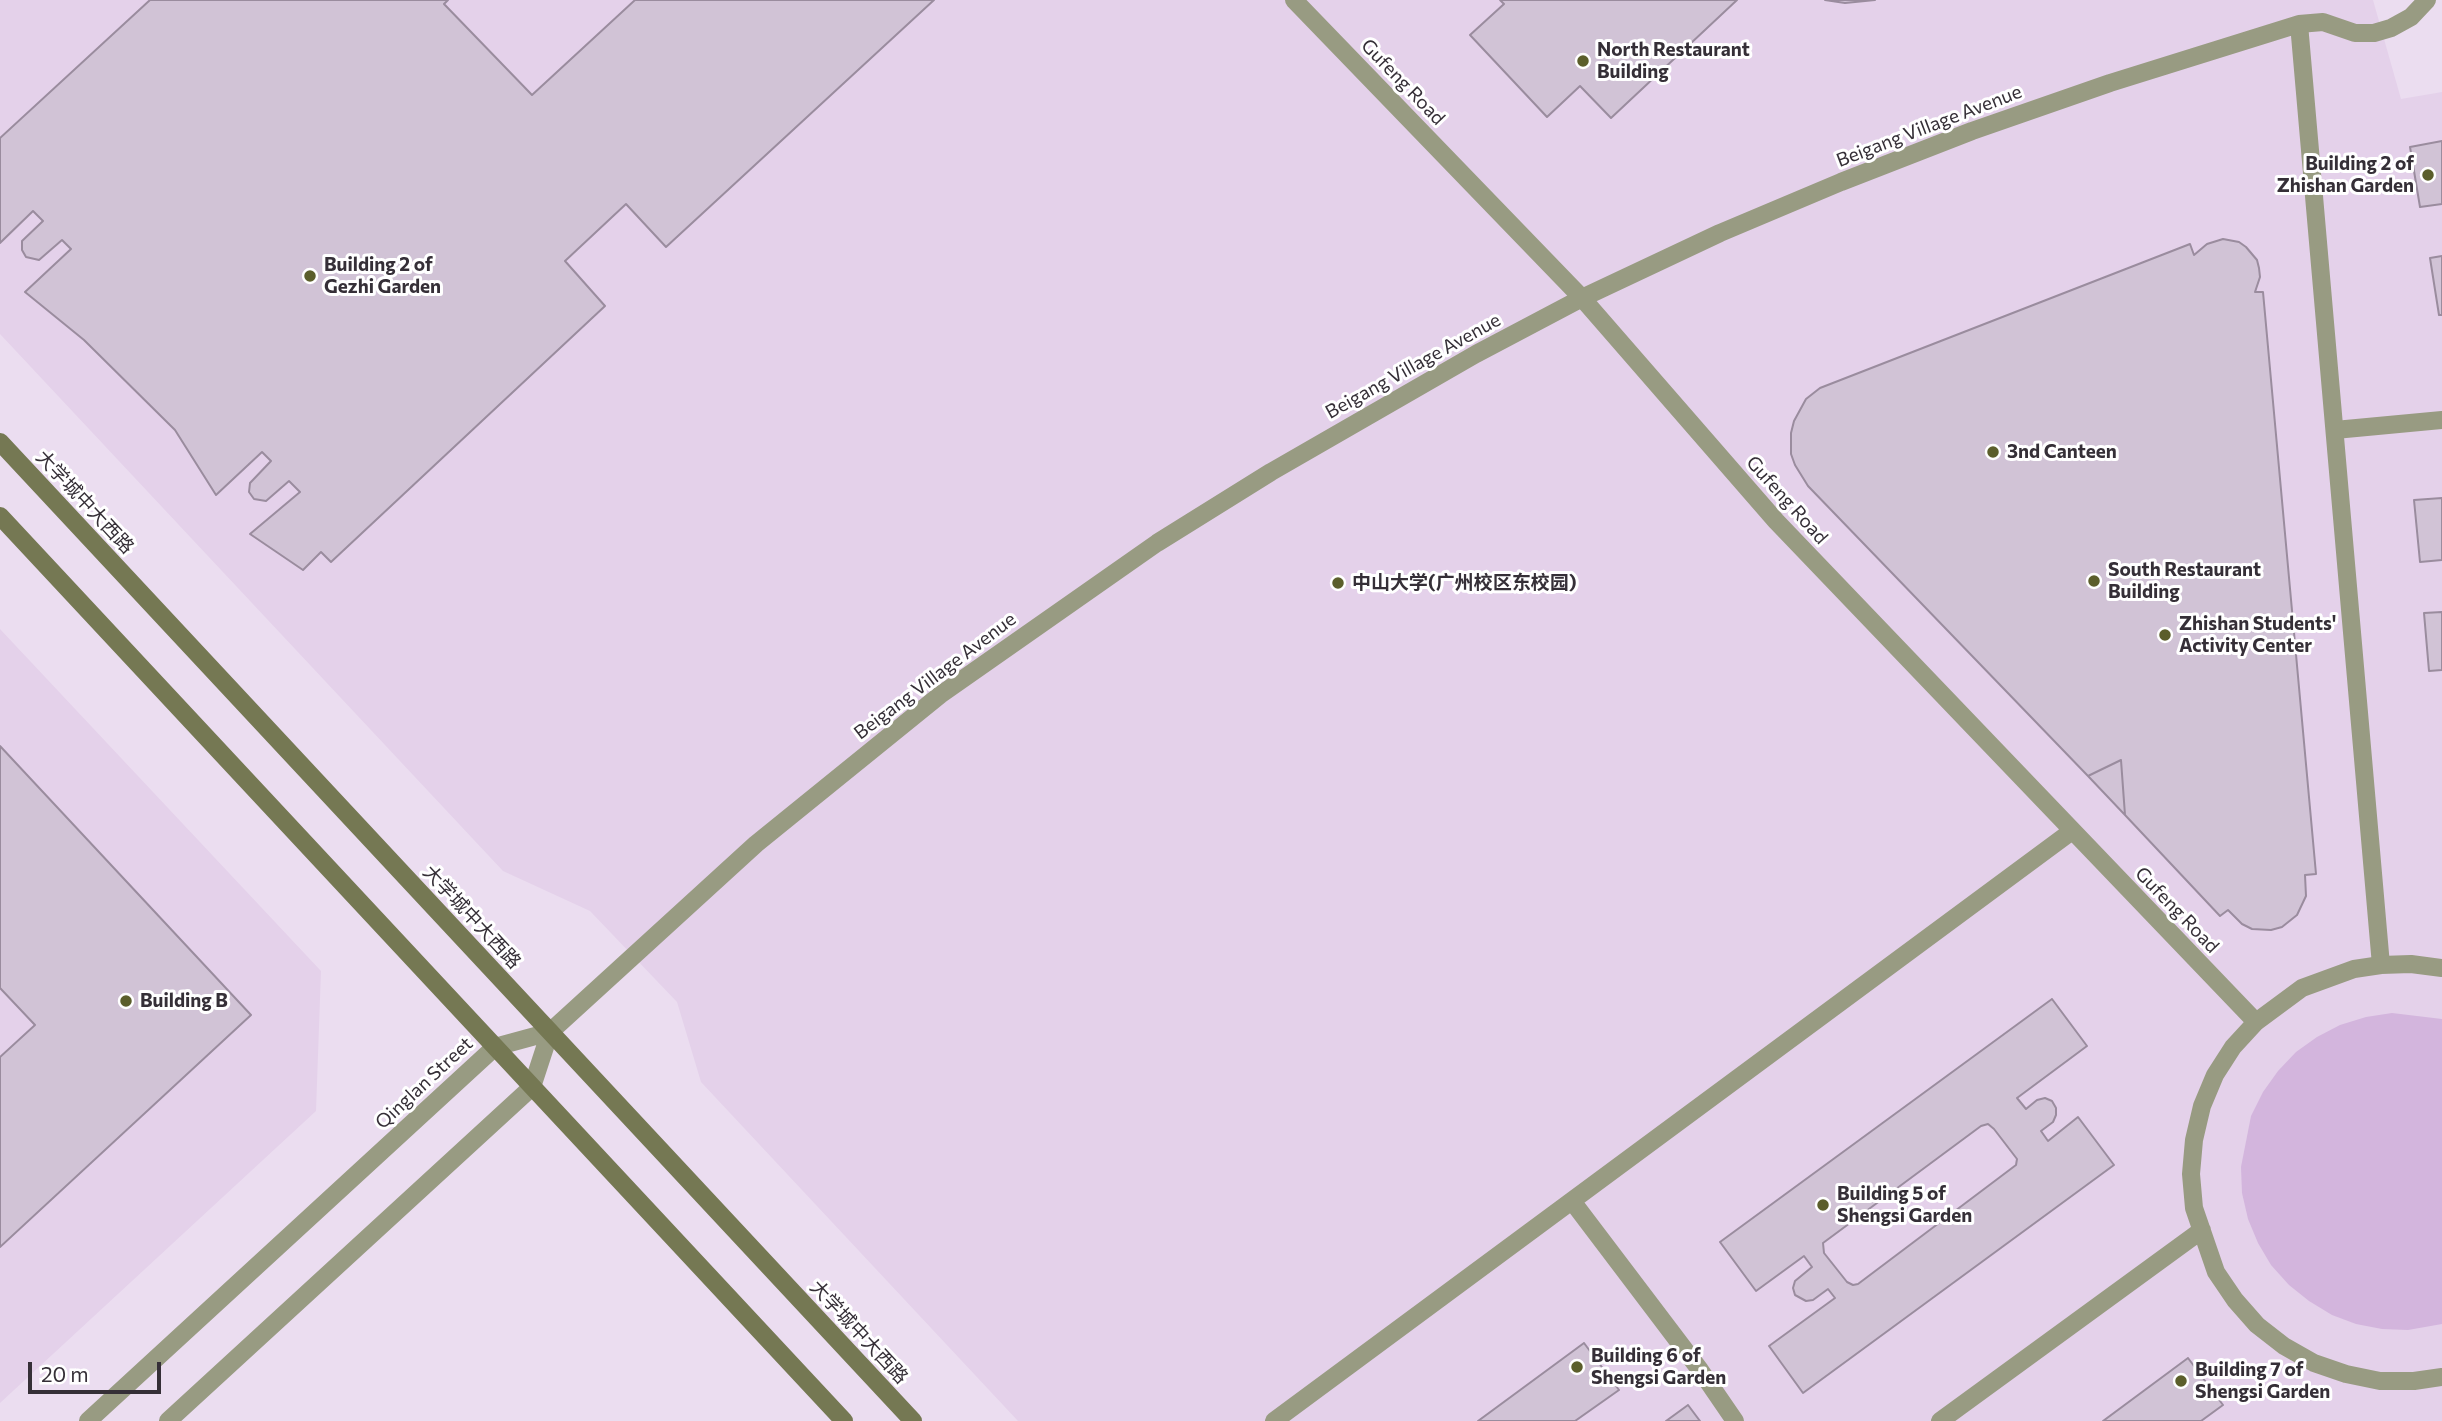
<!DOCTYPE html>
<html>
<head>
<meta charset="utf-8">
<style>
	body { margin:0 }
	#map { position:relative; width:2442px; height:1421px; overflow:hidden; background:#ebddf0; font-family:Commissioner,sans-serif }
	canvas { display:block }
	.scale { position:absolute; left:28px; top:1362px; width:133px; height:32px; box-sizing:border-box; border:4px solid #352f37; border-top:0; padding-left:9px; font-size:21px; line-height:24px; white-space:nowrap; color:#352f37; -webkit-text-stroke:5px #fff; paint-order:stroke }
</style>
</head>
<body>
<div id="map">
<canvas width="2442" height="1421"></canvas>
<div class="scale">20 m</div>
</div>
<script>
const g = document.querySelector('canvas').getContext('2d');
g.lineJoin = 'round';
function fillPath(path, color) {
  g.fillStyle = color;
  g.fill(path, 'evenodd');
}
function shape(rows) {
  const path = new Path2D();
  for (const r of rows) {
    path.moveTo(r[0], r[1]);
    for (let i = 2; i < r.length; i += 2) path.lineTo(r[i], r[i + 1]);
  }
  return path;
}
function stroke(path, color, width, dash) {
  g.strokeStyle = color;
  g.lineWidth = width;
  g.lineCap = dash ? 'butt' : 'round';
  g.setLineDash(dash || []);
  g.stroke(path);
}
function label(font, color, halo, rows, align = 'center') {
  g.font = font + ' Commissioner,"Noto Sans SC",sans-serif';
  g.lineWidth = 6;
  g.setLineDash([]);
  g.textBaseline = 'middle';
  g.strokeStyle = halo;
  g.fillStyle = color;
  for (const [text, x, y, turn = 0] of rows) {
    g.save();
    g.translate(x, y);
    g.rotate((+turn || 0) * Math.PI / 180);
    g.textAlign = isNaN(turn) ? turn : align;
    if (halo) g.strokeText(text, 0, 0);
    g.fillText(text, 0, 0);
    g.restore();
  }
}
fillPath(shape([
	[0,0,2373,0,2401,99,2442,92,2442,1421,1018,1421,701,1082,677,1002,590,911,503,871,0,334],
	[0,629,321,971,316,1111,0,1403]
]), '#e4d1ea');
fillPath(shape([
	[2392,1013,2442,1019,2442,1324,2408,1330,2382,1329,2356,1324,2332,1315,2309,1301,2289,1285,2271,1265,2258,1243,2248,1219,2242,1193,2241,1167,2251,1116,2263,1092,2278,1071,2296,1052,2317,1037,2340,1025,2366,1017]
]), '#d3b5dd');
const building = shape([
	[150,0,448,0,444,4,532,95,635,0,934,0,666,247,626,204,565,261,605,306,331,562,321,552,303,570,250,534,300,492,289,481,266,501,254,499,249,492,250,483,271,461,262,452,216,495,175,430,84,340,25,292,71,249,62,240,39,260,26,257,22,250,22,241,43,221,33,211,0,243,0,138,150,0],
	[1500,0,1737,0,1611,118,1580,86,1547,117,1470,35,1504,4,1500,0],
	[1825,0,1875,0,1845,3,1825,0],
	[2442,141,2442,204,2420,207,2410,147,2442,141],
	[2223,239,2239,242,2246,247,2257,260,2259,268,2260,277,2255,292,2263,292,2316,874,2305,875,2306,896,2297,915,2282,927,2271,930,2252,929,2242,924,2228,910,2220,916,2125,815,2121,760,2088,776,1808,486,1795,465,1791,454,1791,433,1794,421,1806,399,1820,388,2190,244,2194,255,2207,244,2223,239],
	[2442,256,2442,315,2439,315,2430,258,2442,256],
	[2442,498,2442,560,2420,562,2414,500,2442,498],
	[2442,612,2442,670,2429,671,2424,613,2442,612],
	[0,746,251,1015,0,1247,0,1057,35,1025,0,988,0,746],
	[2121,760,2123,788,2125,815,2088,776,2121,760],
	[2052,999,2087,1046,2017,1098,2026,1109,2037,1100,2045,1098,2052,1101,2056,1108,2056,1115,2053,1122,2041,1131,2048,1141,2078,1117,2114,1165,1803,1393,1769,1346,1835,1298,1828,1289,1813,1300,1806,1301,1795,1295,1793,1288,1795,1281,1812,1267,1804,1256,1756,1291,1720,1242,2052,999],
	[1988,1124,1994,1129,2017,1159,2016,1165,1858,1284,1853,1285,1847,1282,1824,1253,1823,1243,1981,1126,1988,1124],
	[1584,1343,1619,1390,1575,1421,1478,1421,1584,1343],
	[2188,1358,2223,1405,2201,1421,2103,1421,2188,1358],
	[1688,1405,1700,1421,1666,1421,1688,1405]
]);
fillPath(building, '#d1c3d6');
stroke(building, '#9a8c9e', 2);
stroke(shape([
	[1294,0,1582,298,1776,521,2256,1022],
	[2299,24,2381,965],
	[2335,430,2442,420],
	[2442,968,2411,964,2381,965,2354,969,2302,988,2256,1022,2233,1047,2215,1075,2202,1106,2194,1140,2191,1174,2194,1208,2216,1272,2235,1300,2257,1325,2284,1346,2314,1363,2346,1374,2380,1381,2414,1381,2442,1377],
	[550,1032,756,844,940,695,1157,543,1271,472,1476,354,1582,298,1720,233,1841,182,1972,131,2110,83,2299,24,2323,22,2355,33,2374,33,2391,28,2411,17,2427,0],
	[1572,1201,1700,1370,1735,1421],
	[1274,1421,2072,831],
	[1940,1421,2202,1230]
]), '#989b82', 18);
stroke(shape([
	[88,1421,495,1047,550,1032],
	[168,1421,532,1087,550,1032]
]), '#989b82', 18);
stroke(shape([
	[0,442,913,1421],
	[0,516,844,1421]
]), '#757853', 18);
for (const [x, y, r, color] of [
	[1583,61,7,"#5b5e2b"],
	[2428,175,7,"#5b5e2b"],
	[310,276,7,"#5b5e2b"],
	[1993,452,7,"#5b5e2b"],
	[2094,581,7,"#5b5e2b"],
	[1338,583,7,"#5b5e2b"],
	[2165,635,7,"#5b5e2b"],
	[126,1001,7,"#5b5e2b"],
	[1823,1205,7,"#5b5e2b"],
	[1577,1367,7,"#5b5e2b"],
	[2181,1381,7,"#5b5e2b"]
]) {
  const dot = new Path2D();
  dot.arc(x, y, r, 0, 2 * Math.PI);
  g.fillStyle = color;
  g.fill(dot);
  stroke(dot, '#fff', 2.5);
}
label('bold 19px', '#352f37', '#fff', [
	["North Restaurant",1597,50],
	["Building",1597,72],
	["Building 2 of",2414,164,"right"],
	["Zhishan Garden",2414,186,"right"],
	["Building 2 of",324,265],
	["Gezhi Garden",324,287],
	["3nd Canteen",2007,452],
	["South Restaurant",2108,570],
	["Building",2108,592],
	["中山大学(广州校区东校园)",1352,583],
	["Zhishan Students'",2179,624],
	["Activity Center",2179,646],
	["Building B",140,1001],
	["Building 5 of",1837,1194],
	["Shengsi Garden",1837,1216],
	["Building 6 of",1591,1356],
	["Shengsi Garden",1591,1378],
	["Building 7 of",2195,1370],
	["Shengsi Garden",2195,1392]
], 'left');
label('19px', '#352f37', '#fff', [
	["Gufeng Road",1403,82,46],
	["Beigang Village Avenue",1929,126,-21],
	["Beigang Village Avenue",1413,366,-29],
	["Gufeng Road",1787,500,48],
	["大学城中大西路",85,502,47],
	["Beigang Village Avenue",935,676,-37],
	["Gufeng Road",2177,910,46],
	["大学城中大西路",472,917,47],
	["Qinglan Street",424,1083,-43],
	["大学城中大西路",859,1332,47]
]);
</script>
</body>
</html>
